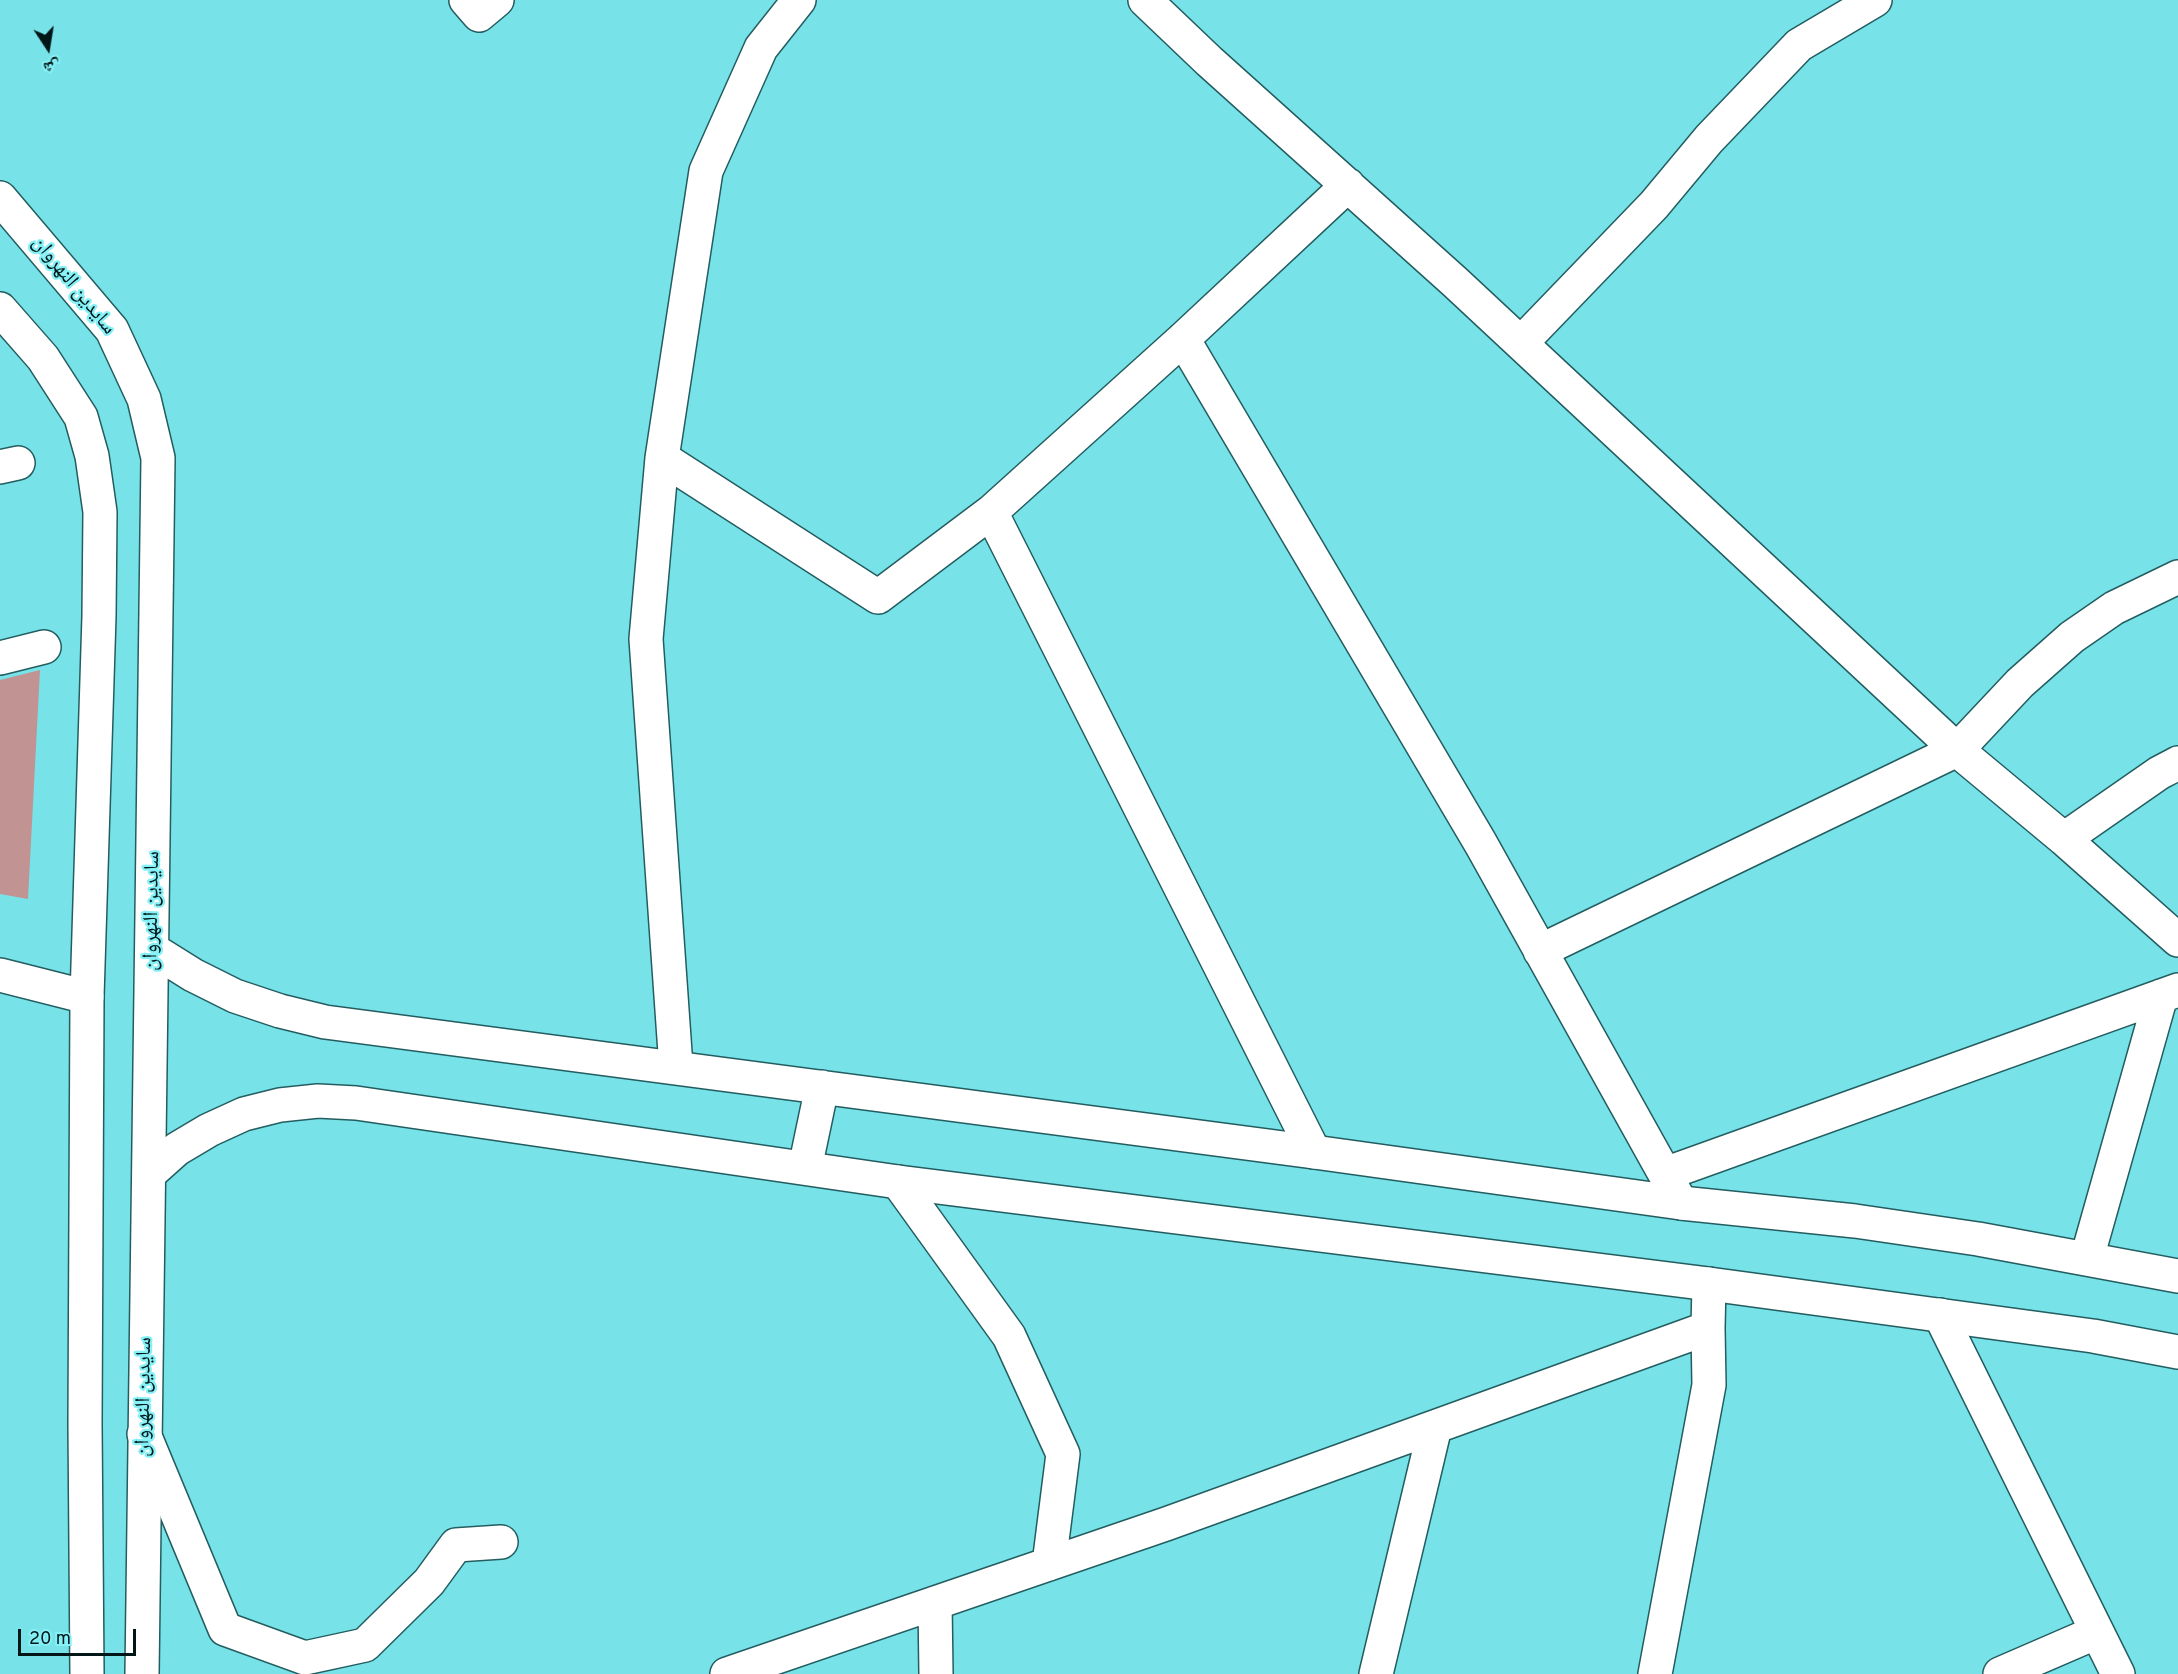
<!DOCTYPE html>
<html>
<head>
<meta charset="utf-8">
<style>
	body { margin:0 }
	#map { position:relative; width:2178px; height:1674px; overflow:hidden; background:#77e3e9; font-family:Overpass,"Noto Naskh Arabic",sans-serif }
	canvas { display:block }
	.north { position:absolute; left:18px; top:18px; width:60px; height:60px; -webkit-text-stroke:4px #85f0f6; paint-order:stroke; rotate:168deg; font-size:16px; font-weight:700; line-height:24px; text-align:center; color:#001617 }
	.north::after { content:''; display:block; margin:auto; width:21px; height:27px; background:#001617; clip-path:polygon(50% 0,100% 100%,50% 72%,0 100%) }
	.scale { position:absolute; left:18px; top:1629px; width:118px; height:27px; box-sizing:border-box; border:3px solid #001617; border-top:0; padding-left:8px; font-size:18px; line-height:21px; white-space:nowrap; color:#001617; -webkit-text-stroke:4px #85f0f6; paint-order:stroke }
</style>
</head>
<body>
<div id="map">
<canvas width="2178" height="1674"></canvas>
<div class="north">ش</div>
<div class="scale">20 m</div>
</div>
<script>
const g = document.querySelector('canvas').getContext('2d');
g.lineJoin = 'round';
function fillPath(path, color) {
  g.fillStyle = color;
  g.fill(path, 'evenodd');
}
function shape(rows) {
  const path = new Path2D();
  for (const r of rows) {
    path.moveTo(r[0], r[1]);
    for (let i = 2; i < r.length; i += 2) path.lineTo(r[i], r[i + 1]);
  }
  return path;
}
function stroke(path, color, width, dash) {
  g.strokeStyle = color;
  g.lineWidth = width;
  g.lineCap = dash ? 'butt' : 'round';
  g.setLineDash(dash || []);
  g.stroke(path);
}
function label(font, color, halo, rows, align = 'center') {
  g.font = font + ' Overpass,"Noto Naskh Arabic",sans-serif';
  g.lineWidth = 4.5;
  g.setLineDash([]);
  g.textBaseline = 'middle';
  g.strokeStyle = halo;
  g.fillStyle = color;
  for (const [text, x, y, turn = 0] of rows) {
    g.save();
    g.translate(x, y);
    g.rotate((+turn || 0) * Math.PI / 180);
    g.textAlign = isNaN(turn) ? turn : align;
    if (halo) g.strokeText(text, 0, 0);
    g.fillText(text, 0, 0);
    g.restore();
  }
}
fillPath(shape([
	[40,670,28,899,0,894,0,680]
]), '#c19392');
const minor = shape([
	[466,0,479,15,497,0],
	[1145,0,1209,61,1455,282,1957,750,2064,839,2178,940],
	[1183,339,1481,844,1681,1203],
	[1521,343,1654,205,1709,139,1799,45,1875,0],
	[662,458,878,597,991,512,1183,339,1348,185],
	[0,467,18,463],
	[991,512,1314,1152],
	[0,658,44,647],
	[2064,839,2159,773,2178,763],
	[1540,951,1957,750,2020,683,2072,637,2114,608,2178,577],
	[676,1067,646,639,662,458,706,171,761,48,799,0],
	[1665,1174,2178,990],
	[898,1182,1009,1336,1063,1454,1049,1564],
	[2087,1258,2161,996],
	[1940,1315,2118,1674],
	[144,1434,225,1629,305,1658,365,1645,429,1582,456,1545,501,1542],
	[935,1603,936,1674],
	[727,1674,1166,1524,1708,1328,1709,1284],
	[1376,1674,1435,1427],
	[1655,1674,1709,1385,1708,1328],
	[2000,1674,2097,1632]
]);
const tertiary = shape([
	[0,975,87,997]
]);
const secondary = shape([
	[0,198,112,330,144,399,158,458,142,1674],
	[0,309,43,358,81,417,92,456,100,512,99,616,87,997,85,1423,87,1674],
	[153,950,193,975,235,996,280,1011,325,1022,1314,1152,1681,1203,1855,1221,1978,1239,2178,1276],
	[805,1168,822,1087],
	[149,1174,177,1149,209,1130,244,1114,280,1105,318,1101,356,1103,898,1182,1709,1284,2093,1336,2178,1352]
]);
stroke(minor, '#235d60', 36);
stroke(tertiary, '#235d60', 36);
stroke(secondary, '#235d60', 36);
stroke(minor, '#fff', 33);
stroke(tertiary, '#fff', 33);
stroke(secondary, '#fff', 33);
label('21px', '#001617', '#85f0f6', [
	["سايدين النهروان",73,286,51],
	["سايدين النهروان",153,911,-89],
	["سايدين النهروان",145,1397,-89]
]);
</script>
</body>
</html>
